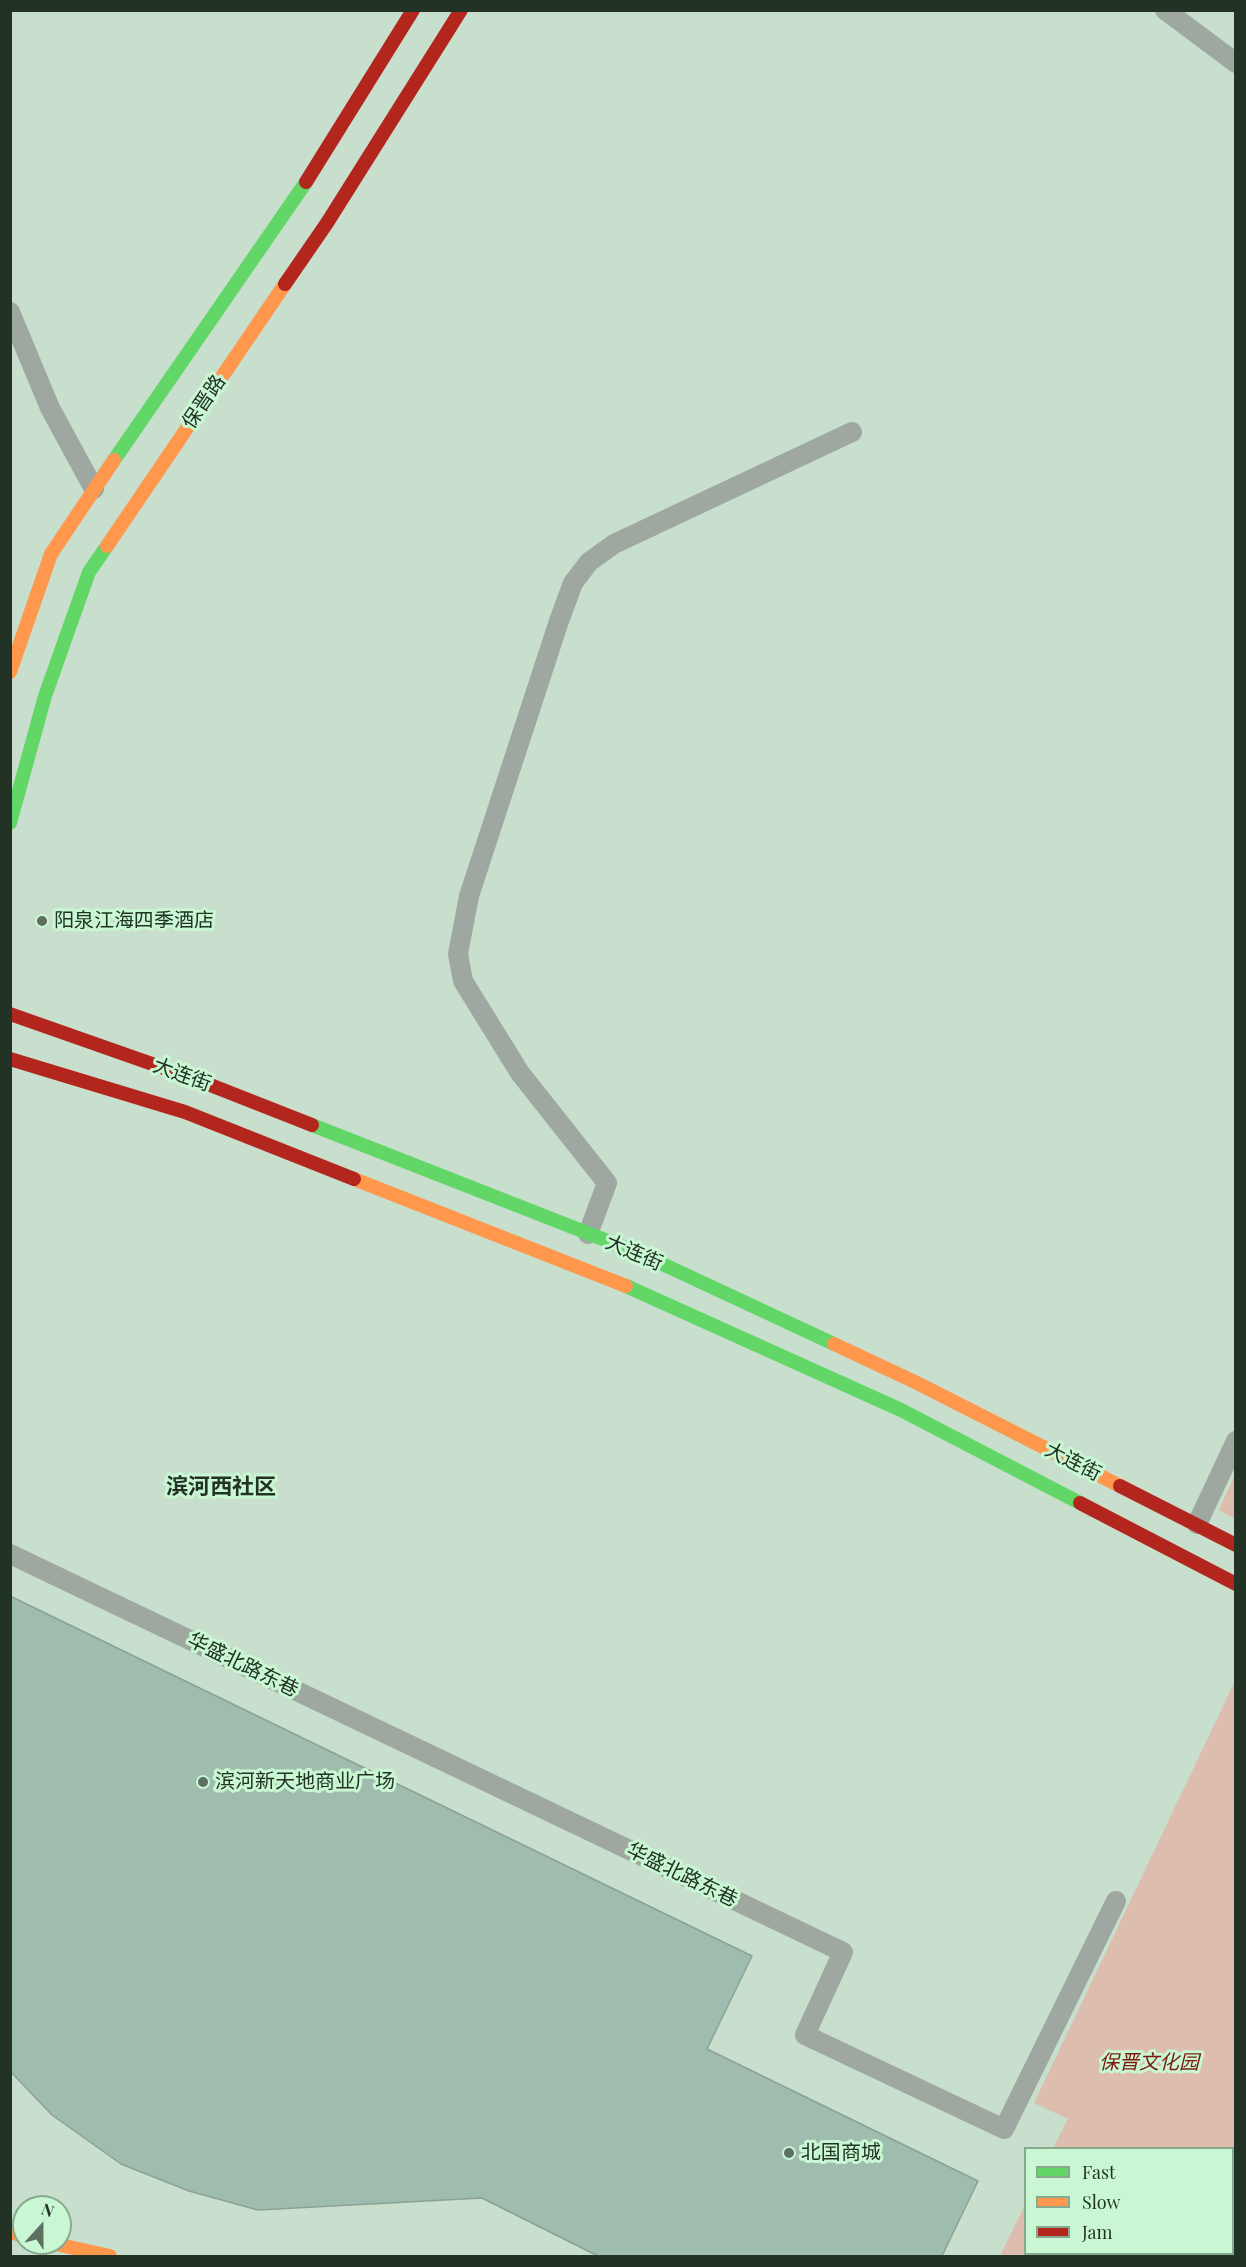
<!DOCTYPE html>
<html>
<head>
<meta charset="utf-8">
<style>
	body { margin:0 }
	#map { position:relative; width:1246px; height:2267px; overflow:hidden; background:#c7dfcc; font-family:"Playfair Display",serif }
	canvas { display:block }
	.frame { position:absolute; inset:0; border:12px solid #223326; pointer-events:none }
	.legend { position:absolute; left:1024px; top:2147px; width:210px; height:108px; box-sizing:border-box; background:#caf7d3; border:2px solid #87a98e; margin:0; padding:8px 10px; list-style:none; font-size:18px; color:#223326 }
	.legend li { display:flex; align-items:center; gap:12px; height:30px }
	.legend b { width:30px; border:2px solid #87a98e }
	.north { position:absolute; left:12px; top:2195px; width:60px; height:60px; box-sizing:border-box; background:#caf7d3; border:2px solid #87a98e; border-radius:50%; rotate:21deg; font-size:16px; font-weight:700; line-height:24px; text-align:center; color:#223326 }
	.north::after { content:''; display:block; margin:auto; width:21px; height:27px; background:#5c6f60; clip-path:polygon(50% 0,100% 100%,50% 72%,0 100%) }
</style>
</head>
<body>
<div id="map">
<canvas width="1246" height="2267"></canvas>
<div class="frame"></div>
<ul class="legend">
<li><b style="height:8px;background:#63d668"></b>Fast</li>
<li><b style="height:8px;background:#ff974d"></b>Slow</li>
<li><b style="height:8px;background:#b3261e"></b>Jam</li>
</ul>
<div class="north">N</div>
</div>
<script>
const g = document.querySelector('canvas').getContext('2d');
g.lineJoin = 'round';
function fillPath(path, color) {
  g.fillStyle = color;
  g.fill(path, 'evenodd');
}
function shape(rows) {
  const path = new Path2D();
  for (const r of rows) {
    path.moveTo(r[0], r[1]);
    for (let i = 2; i < r.length; i += 2) path.lineTo(r[i], r[i + 1]);
  }
  return path;
}
function stroke(path, color, width, dash) {
  g.strokeStyle = color;
  g.lineWidth = width;
  g.lineCap = dash ? 'butt' : 'round';
  g.setLineDash(dash || []);
  g.stroke(path);
}
function label(font, color, halo, rows, align = 'center') {
  g.font = font + ' "Playfair Display","Noto Sans SC",serif';
  g.lineWidth = 6;
  g.setLineDash([]);
  g.textBaseline = 'middle';
  g.strokeStyle = halo;
  g.fillStyle = color;
  for (const [text, x, y, turn = 0] of rows) {
    g.save();
    g.translate(x, y);
    g.rotate((+turn || 0) * Math.PI / 180);
    g.textAlign = isNaN(turn) ? turn : align;
    if (halo) g.strokeText(text, 0, 0);
    g.fillText(text, 0, 0);
    g.restore();
  }
}
fillPath(shape([
	[1235,1474,1235,1519,1219,1510],
	[1235,1681,1236,2203,1233,2209,1232,2148,1053,2148,1068,2119,1034,2103],
	[1025,2205,1026,2254,1211,2254,1210,2256,1000,2256]
]), '#ddbdad');
const building = shape([
	[10,1596,752,1956,707,2049,978,2181,942,2256,598,2256,482,2198,258,2210,189,2191,121,2164,52,2115,10,2071,10,1596]
]);
fillPath(building, '#9fbdae');
stroke(building, '#8ca195', 1.5);
stroke(shape([
	[1165,10,1236,63],
	[10,312,50,408,94,489],
	[588,1234,607,1183,520,1073,463,981,458,954,469,896,559,621,573,583,589,562,614,544,852,432],
	[1197,1524,1236,1441],
	[10,1554,843,1952,805,2035,1004,2129,1116,1901]
]), '#9ea7a0', 20);
stroke(shape([
	[114,460,306,182],
	[10,823,45,696,89,572,107,546],
	[312,1125,641,1254,834,1344],
	[626,1286,901,1410,1080,1503]
]), '#63d668', 14);
stroke(shape([
	[107,546,285,284],
	[10,672,51,554,114,460],
	[354,1179,626,1286],
	[834,1344,915,1382,1120,1486],
	[10,2232,24,2236],
	[51,2243,110,2256]
]), '#ff974d', 14);
stroke(shape([
	[306,182,413,10],
	[285,284,327,223,461,10],
	[10,1014,195,1079,312,1125],
	[10,1059,185,1112,354,1179],
	[1120,1486,1236,1545],
	[1080,1503,1236,1584]
]), '#b3261e', 14);
for (const [x, y, r, color] of [
	[42,921,6,"#5c6f60"],
	[203,1782,6,"#5c6f60"],
	[789,2153,6,"#5c6f60"]
]) {
  const dot = new Path2D();
  dot.arc(x, y, r, 0, 2 * Math.PI);
  g.fillStyle = color;
  g.fill(dot);
  stroke(dot, '#caf7d3', 2);
}
label('20px', '#223326', '#caf7d3', [
	["保晋路",204,402,-56],
	["大连街",182,1075,20],
	["大连街",634,1253,23],
	["大连街",1073,1462,27],
	["华盛北路东巷",243,1665,26],
	["华盛北路东巷",682,1875,26]
]);
label('20px', '#223326', '#caf7d3', [
	["阳泉江海四季酒店",54,921],
	["滨河新天地商业广场",215,1782],
	["北国商城",801,2153]
], 'left');
label('italic 20px', '#7d1a0d', '#caf7d3', [
	["保晋文化园",1149,2063]
]);
label('bold 22px', '#223326', '#caf7d3', [
	["滨河西社区",221,1487]
]);
</script>
</body>
</html>
